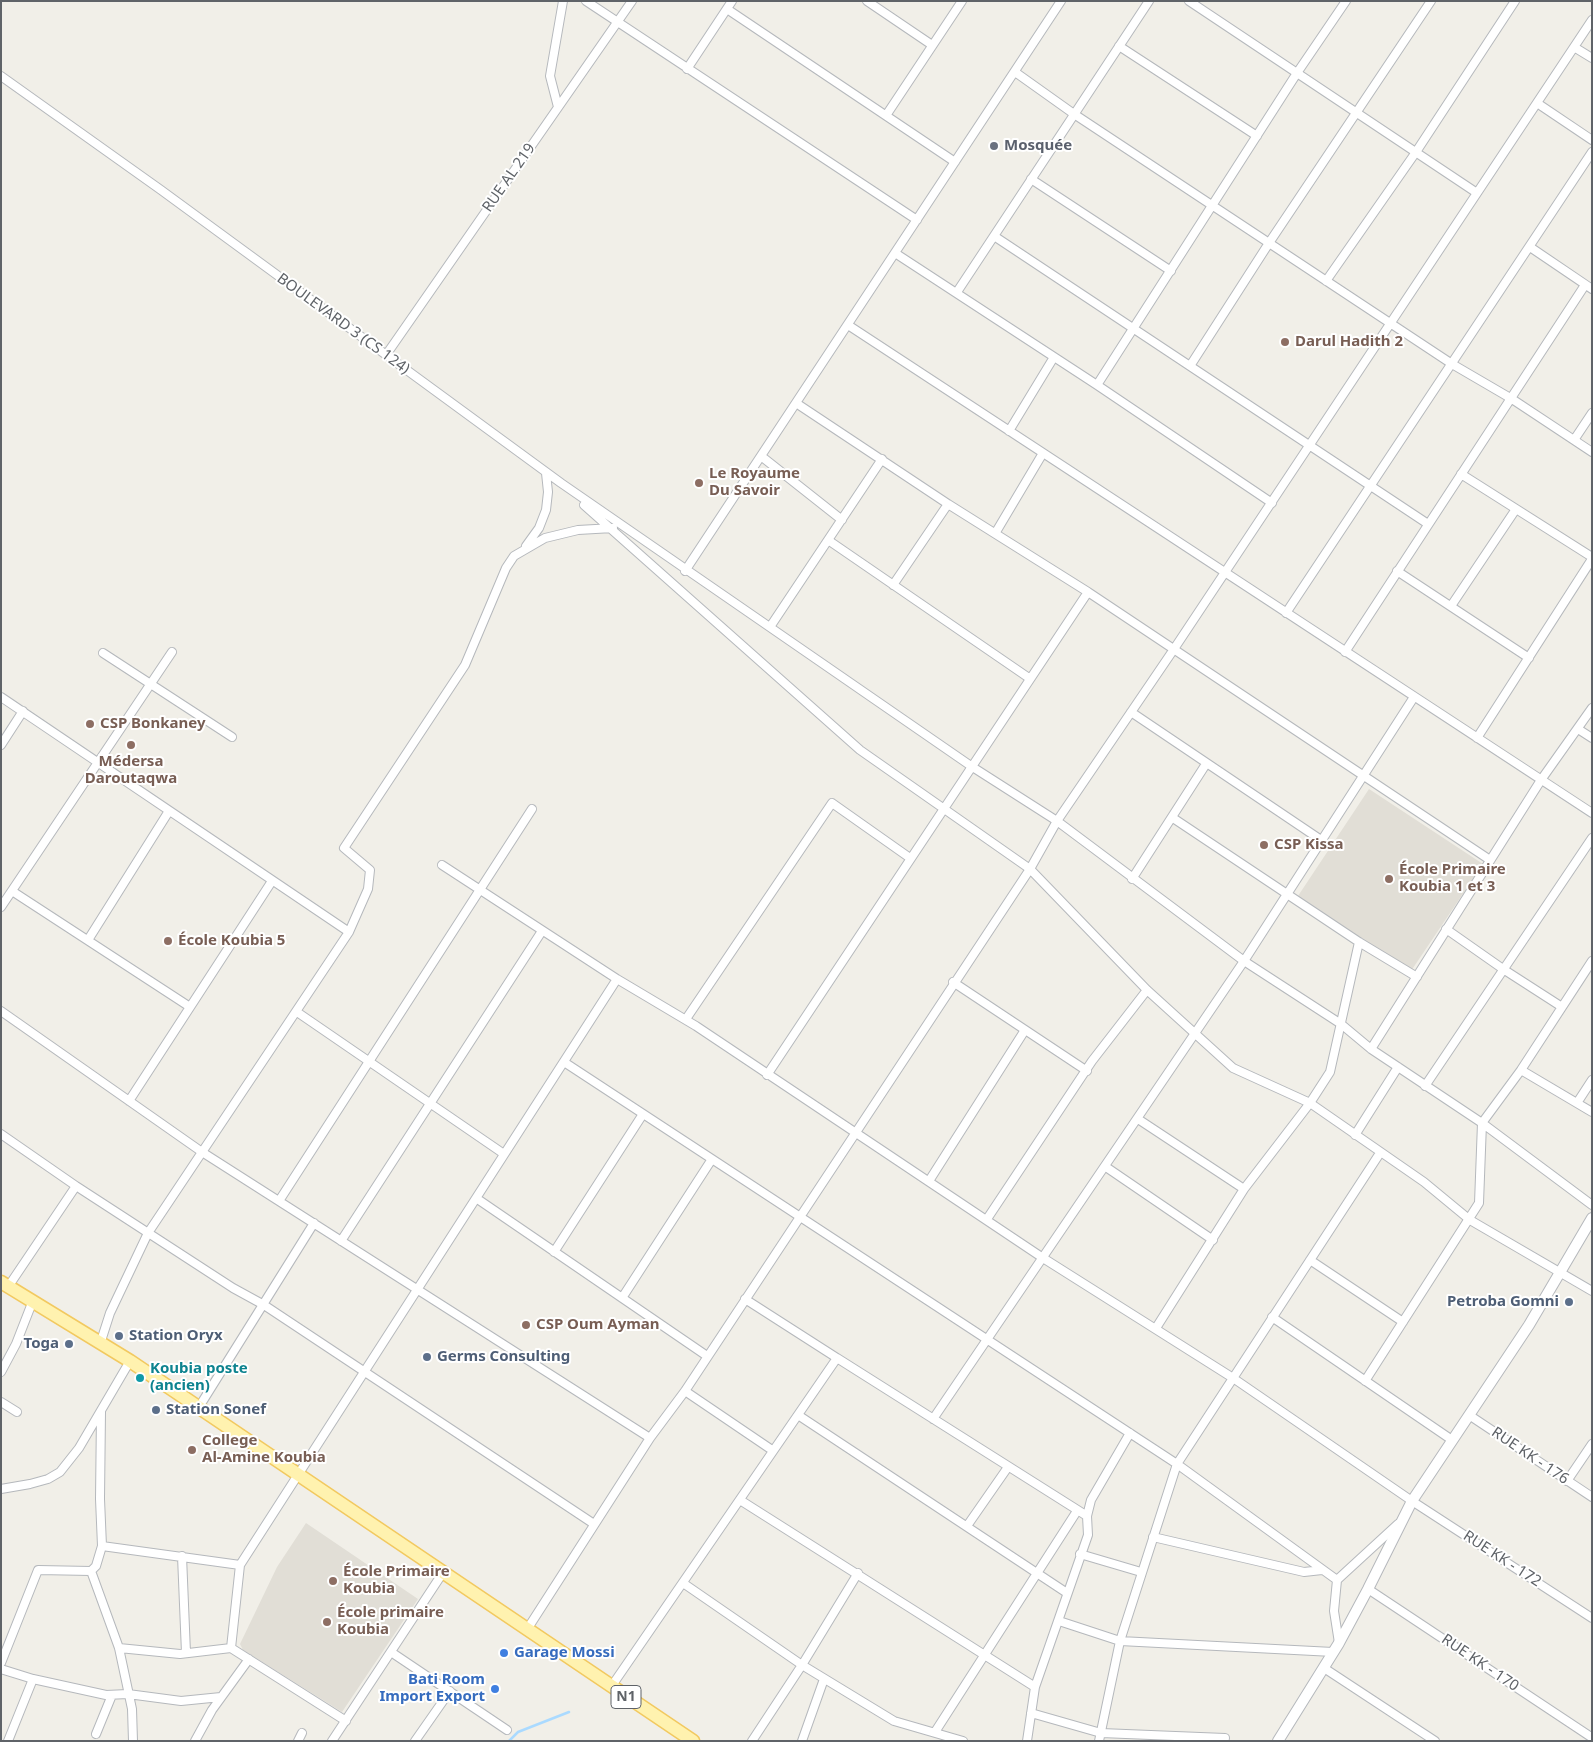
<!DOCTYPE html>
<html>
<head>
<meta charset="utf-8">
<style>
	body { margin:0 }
	#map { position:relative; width:1593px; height:1742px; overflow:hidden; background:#f1efe8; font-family:"Noto Sans",sans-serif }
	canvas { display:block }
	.frame { position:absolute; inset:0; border:2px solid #5f6368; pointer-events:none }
</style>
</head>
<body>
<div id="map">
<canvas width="1593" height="1742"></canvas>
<div class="frame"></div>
</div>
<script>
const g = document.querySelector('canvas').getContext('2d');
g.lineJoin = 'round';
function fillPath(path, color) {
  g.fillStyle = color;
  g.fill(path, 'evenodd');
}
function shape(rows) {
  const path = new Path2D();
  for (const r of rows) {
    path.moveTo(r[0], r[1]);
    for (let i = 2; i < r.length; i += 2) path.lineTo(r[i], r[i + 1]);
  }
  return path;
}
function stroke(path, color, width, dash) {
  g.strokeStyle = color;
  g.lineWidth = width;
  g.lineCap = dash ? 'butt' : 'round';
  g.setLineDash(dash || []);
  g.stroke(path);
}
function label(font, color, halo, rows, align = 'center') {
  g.font = font + ' "Noto Sans",sans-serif';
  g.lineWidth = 4;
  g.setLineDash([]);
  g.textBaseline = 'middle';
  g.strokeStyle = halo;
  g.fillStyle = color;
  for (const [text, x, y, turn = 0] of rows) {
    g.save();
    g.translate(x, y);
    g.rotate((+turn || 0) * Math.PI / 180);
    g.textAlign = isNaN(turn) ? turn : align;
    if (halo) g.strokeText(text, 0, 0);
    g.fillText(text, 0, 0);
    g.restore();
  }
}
fillPath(shape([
	[1369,789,1483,864,1411,971,1298,896],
	[306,1523,418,1599,342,1712,243,1650,240,1644,277,1567]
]), '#e1ded6');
stroke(shape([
	[509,1741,518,1732,569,1712]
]), '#aadaff', 2.5);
const minor = shape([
	[586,1,917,220],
	[867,1,932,45],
	[1189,1,1477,193],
	[727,9,955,162],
	[1119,46,1257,136],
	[1574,47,1592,58],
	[687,69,732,1],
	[1015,72,1074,114,1452,364,1512,399,1592,452],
	[1,76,161,190,561,483,971,766,1057,821,1244,961,1341,1024,1371,1049,1482,1123,1592,1205],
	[1537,103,1592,140],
	[558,107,550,76,563,1],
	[887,114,962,1],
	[1031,179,1171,271],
	[994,236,1428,524],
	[1530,247,1592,289],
	[895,253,1097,385,1272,503],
	[1326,281,1416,152,1515,1],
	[957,292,1149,1],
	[848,325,1592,813],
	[386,355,632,1],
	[1190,366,1269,243,1431,1],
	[1097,385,1297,73,1346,1],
	[796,403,948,504,1088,592,1490,860],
	[1009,431,1054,357],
	[1574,440,1592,413],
	[761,456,842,520],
	[1461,474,1592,557],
	[584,505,860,750,1030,869,1147,990,1233,1068,1310,1103,1424,1182,1470,1220,1592,1291],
	[996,532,1043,453],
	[828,540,1029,678],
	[526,546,539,528,546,510,548,492,546,473],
	[685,571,1061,1],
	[1397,571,1529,658],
	[893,585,948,504],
	[1451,606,1516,509],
	[1286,613,1592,152],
	[770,627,882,459],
	[1345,652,1585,285],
	[103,653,232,737],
	[1,697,349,932],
	[1131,712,1321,840],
	[1578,729,1592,738],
	[1477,738,1592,559],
	[1,745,23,711],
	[1173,818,1359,942,1417,977],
	[442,865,617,979,696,1026,1043,1258,1233,1378,1412,1501,1592,1618],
	[1132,879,1206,764],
	[12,891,190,1007],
	[1,907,172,652],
	[1446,929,1503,969,1562,1007],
	[88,940,169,811],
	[953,982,1087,1071],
	[1,1011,202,1152,650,1438],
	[297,1012,504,1154],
	[686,1019,832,803,910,858],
	[1371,1049,1541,780,1592,708],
	[564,1062,1177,1464,1337,1580,1334,1611,1339,1643],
	[1521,1070,1592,1112],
	[767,1075,1088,592],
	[1425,1086,1592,838],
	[129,1101,272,881],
	[1577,1103,1592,1080],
	[1138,1119,1244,1189],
	[1,1134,76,1186,233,1288,264,1305,594,1524],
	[1355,1135,1398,1067],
	[1106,1167,1213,1240],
	[929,1181,1025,1030],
	[476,1198,707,1356],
	[279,1201,532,809],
	[987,1219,1092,1061,1147,990],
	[341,1241,542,931],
	[554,1252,643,1114],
	[1310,1260,1403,1322],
	[8,1287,76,1186],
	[622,1298,712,1159],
	[1272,1317,1452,1440],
	[1156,1328,1244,1189,1310,1103,1330,1072,1359,942],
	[101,1341,110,1313,148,1233,349,932,368,889,370,870,344,848,465,665,506,568,514,556,545,538,578,530,613,528],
	[837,1358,1087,1516],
	[1,1372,16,1344,32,1303],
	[1365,1381,1479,1203,1482,1123,1521,1070,1592,961],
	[685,1391,772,1450],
	[1,1402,17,1412],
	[199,1407,314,1223],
	[101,1412,100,1499,102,1546,96,1566,91,1571,119,1648,132,1709,133,1741],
	[798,1415,1067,1593],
	[1469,1415,1592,1497],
	[933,1419,1244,961,1414,697],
	[1567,1481,1592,1444],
	[1,1489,30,1484,48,1479,60,1472,79,1448,130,1361],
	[740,1500,1035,1687],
	[967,1526,1008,1467],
	[1153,1537,1304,1572,1322,1570],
	[102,1546,240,1565],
	[1080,1554,1141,1572],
	[182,1556,186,1653],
	[1337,1580,1398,1524],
	[683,1583,802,1665,894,1721,963,1741],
	[1368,1589,1591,1737],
	[1059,1621,1120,1641,1333,1652],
	[528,1628,650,1438,685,1391,1030,869,1057,821,1174,649,1592,20],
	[119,1648,180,1654,231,1648,346,1721],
	[231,1648,240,1565,617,979],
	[391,1652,507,1730],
	[1,1663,38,1570,91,1571],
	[1324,1668,1435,1741],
	[1,1669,33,1679,106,1695,128,1694,181,1701,221,1697],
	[611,1687,837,1358,745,1299],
	[1031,1713,1101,1733,1225,1738],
	[935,1732,1077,1511],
	[96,1734,112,1695],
	[8,1741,33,1679],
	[195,1741,212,1710,249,1659],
	[298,1741,302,1733],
	[332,1741,444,1571],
	[415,1741,450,1691],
	[752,1741,802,1665,858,1573],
	[802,1741,824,1679],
	[1027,1741,1035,1687,1088,1535,1087,1516,1091,1500,1130,1433],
	[1099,1741,1120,1641,1177,1464,1380,1153]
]);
const tertiary = shape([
	[1278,1741,1339,1643,1368,1589,1412,1501,1529,1325,1592,1218]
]);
const primary = shape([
	[1,1282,130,1361,693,1741]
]);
stroke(minor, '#b5b8bc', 10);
stroke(tertiary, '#b5b8bc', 12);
stroke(primary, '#f2c960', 15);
stroke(minor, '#fff', 8);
stroke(tertiary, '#fff', 10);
stroke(primary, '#fff2af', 12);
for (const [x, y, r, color] of [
	[994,146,5,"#6b7280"],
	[1285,342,5,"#8d6e63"],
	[699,483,5,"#8d6e63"],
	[90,724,5,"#8d6e63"],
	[131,745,5,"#8d6e63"],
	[1264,845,5,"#8d6e63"],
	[1389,879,5,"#8d6e63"],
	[168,941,5,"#8d6e63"],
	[1569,1302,5,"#5c6f8a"],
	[526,1325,5,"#8d6e63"],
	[119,1336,5,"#5c6f8a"],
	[69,1344,5,"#5c6f8a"],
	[427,1357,5,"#5c6f8a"],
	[140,1378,5,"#0f9aa8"],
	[156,1410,5,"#5c6f8a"],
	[192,1450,5,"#8d6e63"],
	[333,1581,5,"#8d6e63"],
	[327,1622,5,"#8d6e63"],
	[504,1653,5,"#3f7fe0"],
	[495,1689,5,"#3f7fe0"]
]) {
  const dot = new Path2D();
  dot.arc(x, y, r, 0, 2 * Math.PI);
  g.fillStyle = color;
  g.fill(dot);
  stroke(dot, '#fff', 2);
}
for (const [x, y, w] of [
	[626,1697,30]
]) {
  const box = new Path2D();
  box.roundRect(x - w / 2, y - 11.5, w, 23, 4);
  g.fillStyle = '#fff';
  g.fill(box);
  stroke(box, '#5f6368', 1);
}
label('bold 14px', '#5f6368', null, [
	["N1",626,1697]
]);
label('bold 15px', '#5b616d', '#fff', [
	["Mosquée",1004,146]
], 'left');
label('15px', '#5f6368', '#fff', [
	["RUE AL 219",509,178,-55],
	["BOULEVARD 3 (CS 124)",343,324,36],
	["RUE KK - 176",1530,1456,34],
	["RUE KK - 172",1502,1559,33],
	["RUE KK - 170",1480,1663,34]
]);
label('bold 15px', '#785e54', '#fff', [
	["Darul Hadith 2",1295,342],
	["Le Royaume",709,474],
	["Du Savoir",709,491],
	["CSP Bonkaney",100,724],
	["Médersa",131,762,"center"],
	["Daroutaqwa",131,779,"center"],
	["CSP Kissa",1274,845],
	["École Primaire",1399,870],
	["Koubia 1 et 3",1399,887],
	["École Koubia 5",178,941],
	["CSP Oum Ayman",536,1325],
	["College",202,1441],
	["Al-Amine Koubia",202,1458],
	["École Primaire",343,1572],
	["Koubia",343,1589],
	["École primaire",337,1613],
	["Koubia",337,1630]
], 'left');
label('bold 15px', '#4e5e75', '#fff', [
	["Petroba Gomni",1559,1302,"right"],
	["Station Oryx",129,1336],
	["Toga",59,1344,"right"],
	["Germs Consulting",437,1357],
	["Station Sonef",166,1410]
], 'left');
label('bold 15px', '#0d838f', '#fff', [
	["Koubia poste",150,1369],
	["(ancien)",150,1386]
], 'left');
label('bold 15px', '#366cbe', '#fff', [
	["Garage Mossi",514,1653],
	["Bati Room",485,1680,"right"],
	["Import Export",485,1697,"right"]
], 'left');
</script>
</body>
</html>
